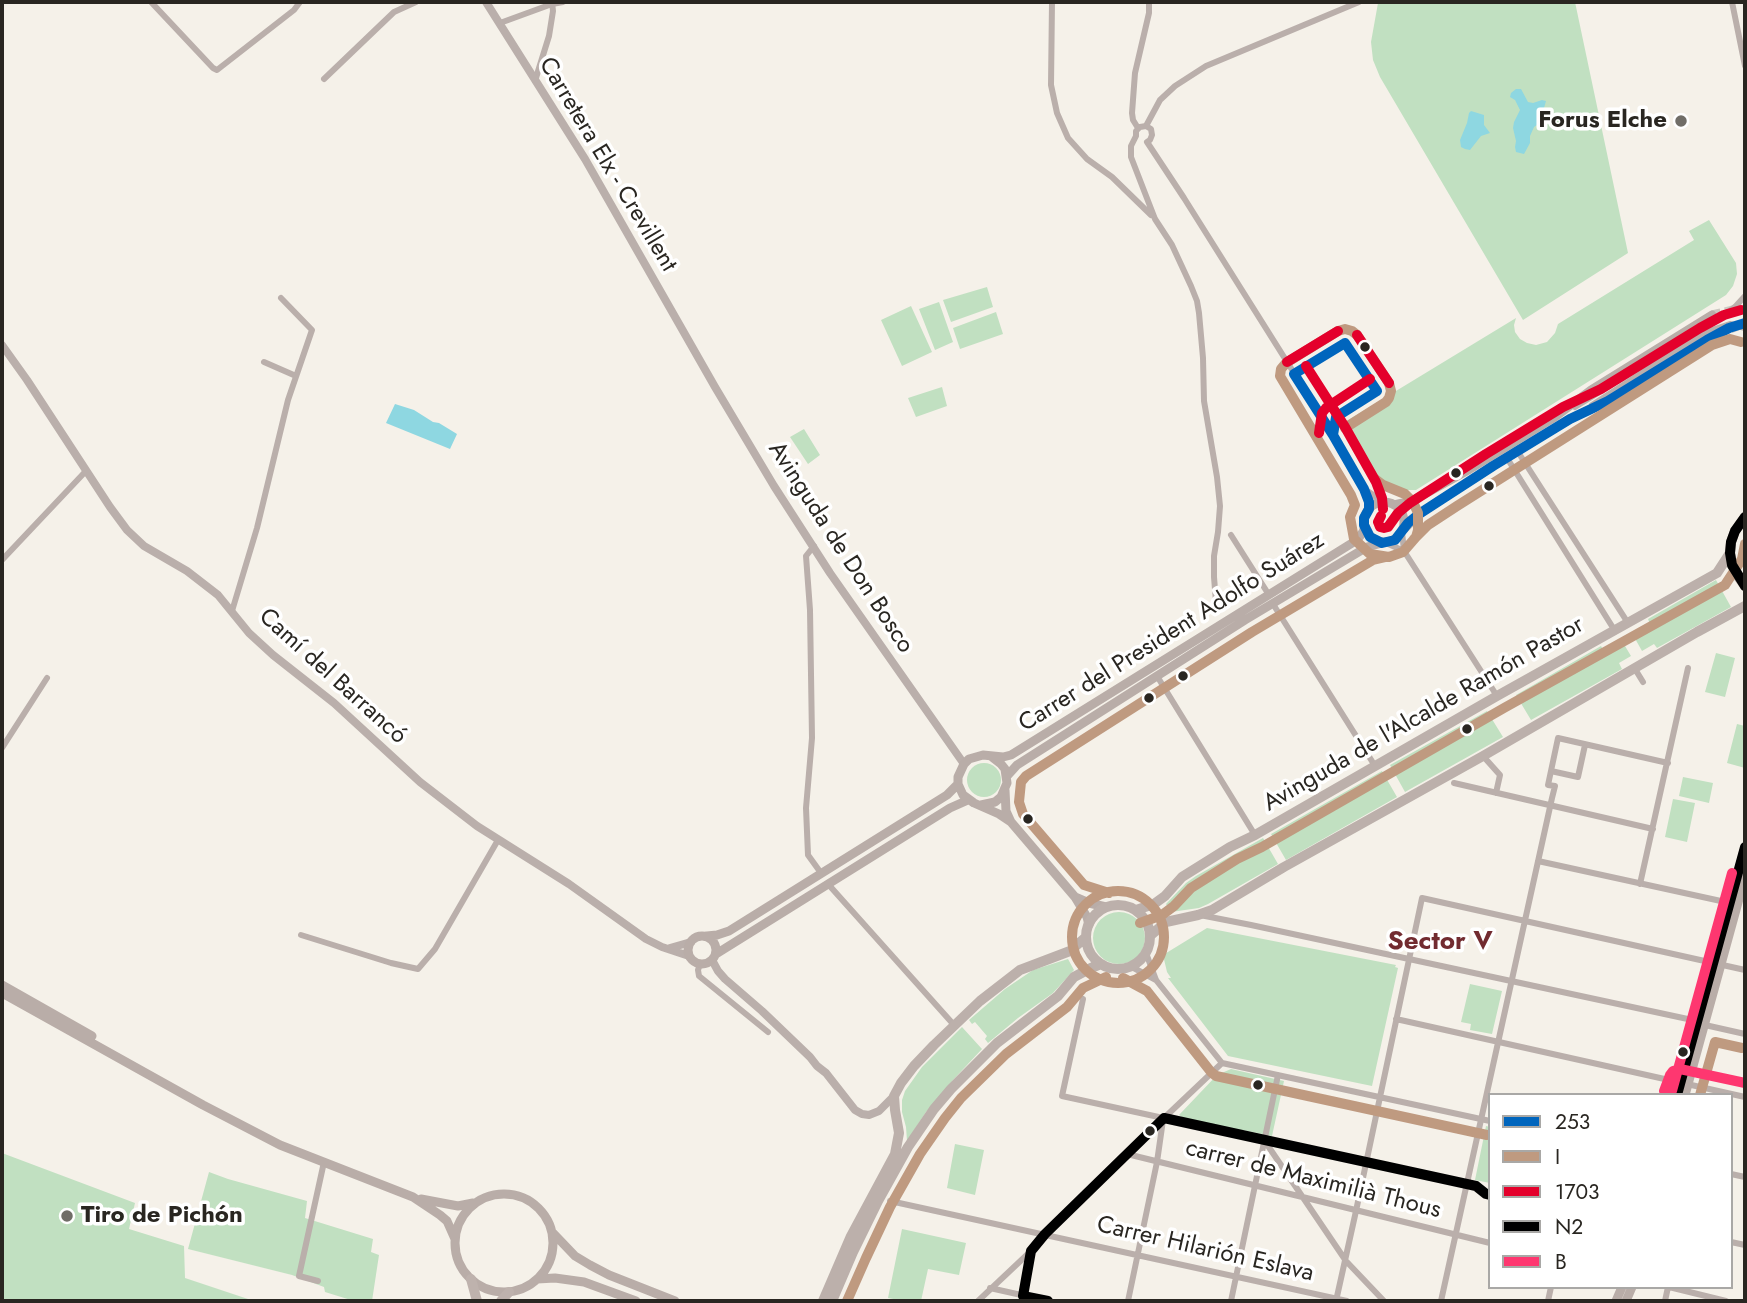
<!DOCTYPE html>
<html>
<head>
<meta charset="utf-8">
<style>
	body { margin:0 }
	#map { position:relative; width:1747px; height:1303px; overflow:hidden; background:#f5f1e9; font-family:Jost,sans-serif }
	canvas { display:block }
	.frame { position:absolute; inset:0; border:4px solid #292621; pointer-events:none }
	.legend { position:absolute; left:1488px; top:1093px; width:245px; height:196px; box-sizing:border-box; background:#fff; border:2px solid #a9a8a6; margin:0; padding:9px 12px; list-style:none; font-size:21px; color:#292621 }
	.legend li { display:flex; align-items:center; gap:14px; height:35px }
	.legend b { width:35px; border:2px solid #a9a8a6 }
</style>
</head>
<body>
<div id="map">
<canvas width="1747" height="1303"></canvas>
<div class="frame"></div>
<ul class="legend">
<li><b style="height:9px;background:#0065bd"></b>253</li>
<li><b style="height:9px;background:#bf9a80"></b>I</li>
<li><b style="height:9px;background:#e4002b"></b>1703</li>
<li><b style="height:9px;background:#000"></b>N2</li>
<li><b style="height:9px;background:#fe3770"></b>B</li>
</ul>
</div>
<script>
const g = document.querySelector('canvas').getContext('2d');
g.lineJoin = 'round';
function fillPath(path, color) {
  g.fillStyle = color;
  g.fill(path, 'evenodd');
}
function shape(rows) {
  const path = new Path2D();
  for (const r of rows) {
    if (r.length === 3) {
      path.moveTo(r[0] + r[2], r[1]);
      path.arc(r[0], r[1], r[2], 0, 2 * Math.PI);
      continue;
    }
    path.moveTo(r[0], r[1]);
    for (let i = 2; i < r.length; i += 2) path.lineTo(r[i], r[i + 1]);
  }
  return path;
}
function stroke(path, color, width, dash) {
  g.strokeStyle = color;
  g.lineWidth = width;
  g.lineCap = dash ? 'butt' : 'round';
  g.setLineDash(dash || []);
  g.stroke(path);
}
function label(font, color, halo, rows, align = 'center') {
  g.font = font + ' Jost,sans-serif';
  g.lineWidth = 7;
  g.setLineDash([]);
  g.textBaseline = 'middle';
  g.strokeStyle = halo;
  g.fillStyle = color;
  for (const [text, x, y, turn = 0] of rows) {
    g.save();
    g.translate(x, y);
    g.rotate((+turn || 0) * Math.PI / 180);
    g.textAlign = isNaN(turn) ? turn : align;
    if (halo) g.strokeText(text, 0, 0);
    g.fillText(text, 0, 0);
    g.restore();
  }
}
fillPath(shape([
	[1381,2,1575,2,1628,253,1523,320,1380,77,1373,60,1371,42,1378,3],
	[1709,220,1736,263,1737,274,1733,286,1726,295,1416,490,1395,490,1377,482,1340,425,1516,318,1514,325,1515,332,1520,339,1527,343,1536,345,1547,342,1555,333,1558,324,1694,240,1689,231],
	[987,287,993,307,951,322,943,300],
	[939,302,953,342,935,350,919,309],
	[911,306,932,352,902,366,881,320],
	[996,312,1003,334,960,349,953,328],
	[942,387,947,406,916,417,908,398],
	[804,429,820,455,808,464,790,437],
	[1716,580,1731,607,1657,648,1654,644,1642,651,1633,635,1650,624,1648,619],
	[1622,641,1631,656,1619,663,1622,669,1531,720,1516,695,1601,646,1604,651],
	[1716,653,1735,658,1725,697,1705,692],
	[1487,711,1503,737,1405,792,1390,765],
	[1737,724,1745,726,1745,768,1727,763],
	[984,780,17],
	[1382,771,1397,797,1286,860,1271,834],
	[1683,777,1713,783,1709,803,1679,796],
	[1673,799,1695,803,1687,842,1665,837],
	[1263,838,1278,864,1208,904,1199,908,1171,912,1166,904,1186,883,1196,876],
	[1119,938,26],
	[1207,928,1396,965,1395,967,1398,968,1372,1086,1228,1056,1168,978,1171,978,1167,972,1163,955],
	[1068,959,1074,970,1053,993,1018,1018,988,1043,985,1039,987,1036,975,1022,972,1024,969,1020,1005,989,1033,970],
	[1470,984,1502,991,1492,1034,1470,1030,1471,1024,1461,1022],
	[962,1027,982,1049,953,1080,926,1112,907,1141,906,1127,902,1112,902,1100,905,1091,922,1067],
	[1231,1069,1284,1081,1272,1136,1243,1130,1240,1132,1186,1120,1179,1115,1217,1075],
	[1486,1126,1490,1127,1490,1183,1475,1180],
	[955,1144,984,1150,975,1195,947,1188],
	[2,1153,135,1203,129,1229,184,1246,185,1278,254,1301,2,1301],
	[209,1172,228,1179,307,1201,305,1218,373,1239,371,1252,379,1255,372,1301,354,1301,325,1292,324,1287,292,1275,188,1249],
	[902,1229,966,1243,959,1275,928,1269,921,1301,904,1301,888,1298]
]), '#c1e0c1');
fillPath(shape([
	[1516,89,1521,89,1528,102,1533,103,1542,100,1546,101,1544,108,1551,119,1549,121,1544,120,1534,127,1530,136,1530,143,1524,154,1516,152,1515,147,1516,141,1513,128,1514,122,1520,110,1515,100,1510,97,1511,93],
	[1471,111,1484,115,1484,125,1490,133,1481,136,1470,150,1465,149,1461,147,1460,140,1467,123,1469,113],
	[395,404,414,410,433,422,439,423,457,434,450,449,386,423]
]), '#8ed7e1');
stroke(shape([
	[1712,315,1733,310,1745,310],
	[1718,334,1745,323]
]), '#ccc8c1', 9, [9, 4.5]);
stroke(shape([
	[151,2,213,68,217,70,294,10,300,2],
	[1052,2,1051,85,1057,113,1068,138,1087,159,1112,177,1151,215],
	[1732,2,1745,66],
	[500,23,552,4,563,2],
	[324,79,394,12,416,2],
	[535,81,549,36,553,11,552,2],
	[1146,126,1140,127,1136,131,1136,136,1131,146,1131,157,1155,219,1172,245,1191,286,1197,301,1199,313,1203,358,1204,401,1217,477,1220,506,1218,532,1214,556,1214,577,1216,602],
	[1146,126,1160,100,1175,86,1206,66,1359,2],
	[1146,126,1151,129,1152,135,1150,140,1147,142],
	[1138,128,1133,120,1132,113,1135,73,1149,13,1149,2],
	[1147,142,1184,198,1333,435,1364,489,1369,502,1369,509],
	[264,362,296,376],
	[1592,405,1706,332,1730,324,1745,328],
	[1575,407,1722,317,1735,307,1745,296],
	[1518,452,1628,623],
	[1507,458,1615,631],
	[1366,490,1376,497,1388,502],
	[1402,532,1404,551,1497,696],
	[1231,535,1269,595],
	[1386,543,1404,551],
	[814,546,806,556,810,610,812,738,806,808,808,855,821,873],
	[2,560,85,472],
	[1273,604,1375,766],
	[232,611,257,528,288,400,312,330,281,298],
	[1635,669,1643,682],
	[1157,676,1255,835],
	[2,748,47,678],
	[1483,756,1500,775,1496,793],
	[1551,771,1578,777,1585,745],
	[1454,783,1653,829],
	[1538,861,1730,903],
	[828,884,954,1025],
	[1640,884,1688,668],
	[1200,915,1251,925,1697,1021,1705,1025,1745,1034],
	[301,935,391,963,418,969,435,949,498,840],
	[1146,953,1156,980,1222,1063],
	[700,964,698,970,699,976,768,1032],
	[1130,966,1156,980],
	[1083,999,1062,1096,1476,1186,1486,1194,1490,1195],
	[1396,1019,1745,1097],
	[1222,1063,1490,1121],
	[1264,1140,1346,1261,1384,1301],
	[1127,1154,1490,1243],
	[1731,1174,1745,1177],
	[890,1201,1347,1301],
	[1731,1242,1745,1245],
	[318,1281,299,1276,324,1162],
	[1669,1287,1726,1301],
	[990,1288,1048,1301],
	[978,1301,1031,1251,1045,1234,1164,1118,1222,1063],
	[1022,1301,1031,1251],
	[1128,1301,1157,1162,1163,1120],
	[1231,1301,1278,1075],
	[1336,1301,1356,1211,1422,898,1745,970],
	[1441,1301,1552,798,1555,786,1548,785,1558,738,1668,763],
	[1548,1301,1551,1287],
	[1665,1301,1668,1287]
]), '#baafab', 6);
stroke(shape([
	[486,2,585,159,715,387,774,486,830,573,964,764],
	[2,345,27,380,110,507,127,530,144,546,187,571,218,595,249,633,273,655,334,703,420,782,477,826,569,884,646,939,662,947,689,956],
	[670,948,691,942],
	[712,960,718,971,725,979,762,1011,810,1057,817,1066,826,1073,855,1110,862,1114,869,1115,879,1111,894,1096]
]), '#baafab', 8);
stroke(shape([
	[1384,522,20],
	[1394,505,1412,501,1470,469,1555,417,1591,390,1712,315],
	[1404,529,1419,514,1493,466,1570,419,1608,401,1718,334],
	[1007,776,1017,765,1245,620,1367,547,1382,543],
	[1005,790,1006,811,1011,822,1075,897,1087,917,1089,925],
	[981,805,995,802,1001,797,1007,783,1005,769,1001,764,992,757],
	[1011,822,999,814,974,803,963,795,958,784,958,777,964,764,969,759,983,755,1003,757,1011,755,1357,540,1363,532,1365,526],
	[1075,897,1089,903,1106,907],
	[702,950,14],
	[707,936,717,935,729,931,947,795,958,784],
	[716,954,950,808,968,800],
	[2,985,92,1036],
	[2,993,203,1105,280,1145,413,1197,440,1215,447,1221,455,1239],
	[1677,1095,1745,847],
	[1685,1095,1745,877],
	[504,1243,49],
	[421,1199,458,1206,473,1203],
	[553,1233,575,1256,590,1265,609,1275,675,1301],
	[537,1279,555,1278,584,1282,636,1301],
	[1616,1301,1622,1287],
	[1626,1301,1632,1287]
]), '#b9ada8', 9);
stroke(shape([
	[1118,937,32],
	[1136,910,1154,904,1165,896,1182,877,1230,847,1255,835,1497,696,1717,573,1730,553],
	[1151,935,1166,922,1198,915,1212,910,1284,867,1483,756,1697,632,1745,606],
	[823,1301,851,1236,895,1154,899,1133,895,1110,894,1096,901,1083,914,1066,934,1045,980,1001,1020,970,1070,951,1086,937],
	[832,1301,853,1252,878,1201,908,1147,934,1109,951,1089,997,1043,1058,996,1074,977,1091,968,1101,964]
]), '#bcb0ab', 10);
stroke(shape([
	[1745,517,1735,531,1731,542,1730,553,1732,565,1737,575,1745,586],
	[471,1279,477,1301],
	[501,1301,509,1292]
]), '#beb2ad', 10);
stroke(shape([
	[1345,343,1377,391],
	[1294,374,1333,435,1364,489,1369,502,1369,509],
	[1294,374,1345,343],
	[1333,435,1336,417,1377,391],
	[1369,509,1364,518,1364,525,1370,537,1382,543,1395,540,1408,523,1419,514,1493,466,1570,419,1608,401,1707,340,1729,328,1745,323]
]), '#0065bd', 10);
stroke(shape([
	[1345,428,1386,402,1389,398,1391,391,1389,383,1357,335,1352,331,1345,329,1338,331,1286,363,1281,369,1280,376,1351,495,1355,505,1350,517,1354,539,1370,554,1389,557,1403,552,1416,537,1418,530,1418,513,1413,502,1405,494,1383,485,1375,479],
	[1414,539,1428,525,1457,506,1712,345,1730,339,1741,342],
	[1118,937,46],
	[1109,893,1084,885,1023,814,1019,802,1021,782,1026,776,1252,632,1373,560,1386,557],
	[1140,923,1162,915,1174,906,1191,888,1237,859,1262,847,1504,708,1725,585,1742,559,1745,544],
	[1123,978,1147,991,1211,1072,1216,1076,1487,1135],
	[1700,1095,1715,1042,1742,1048],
	[847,1301,866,1258,890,1207,920,1154,945,1118,961,1098,1006,1054,1067,1007,1083,988,1106,977]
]), '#bf9a80', 10);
stroke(shape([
	[1357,335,1389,383],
	[1287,362,1338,331],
	[1306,366,1345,427,1376,482,1382,498,1383,509],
	[1319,433,1322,413,1326,408,1370,379],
	[1381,516,1378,522,1380,527,1384,528,1388,527,1398,513,1410,503,1486,454,1563,407,1601,389,1700,328,1724,315,1741,310]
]), '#e4002b', 10);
stroke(shape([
	[1745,517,1735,531,1731,542,1730,553,1732,565,1745,586],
	[1677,1095,1745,847],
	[1048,1301,1023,1296,1031,1251,1045,1234,1164,1118,1476,1186,1486,1194,1490,1195]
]), '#000', 10);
stroke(shape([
	[1664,1091,1670,1075,1673,1071,1680,1069,1745,1083],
	[1672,1091,1732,873]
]), '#fe3770', 10);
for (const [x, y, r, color] of [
	[1681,121,7,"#706d67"],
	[1365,347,6,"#292621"],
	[1456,473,6,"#292621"],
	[1489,486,6,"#292621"],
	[1183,676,6,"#292621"],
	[1149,698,6,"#292621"],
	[1467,729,6,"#292621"],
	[1028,819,6,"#292621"],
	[1683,1052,6,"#292621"],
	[1258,1085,6,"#292621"],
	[1150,1131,6,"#292621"],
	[67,1216,7,"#706d67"]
]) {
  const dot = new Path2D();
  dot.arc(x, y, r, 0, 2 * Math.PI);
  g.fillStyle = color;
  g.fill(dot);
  stroke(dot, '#fff', 2.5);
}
label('bold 24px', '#292621', '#fff', [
	["Forus Elche",1667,121],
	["Tiro de Pichón",81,1216,"left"]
], 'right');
label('24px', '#292621', '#fff', [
	["Carretera Elx - Crevillent",607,165,59],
	["Avinguda de Don Bosco",840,548,57],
	["Carrer del President Adolfo Suárez",1172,633,-32],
	["Camí del Barrancó",332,677,42],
	["Avinguda de l'Alcalde Ramón Pastor",1424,715,-30],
	["carrer de Maximilià Thous",1313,1180,14],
	["Carrer Hilarión Eslava",1205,1250,13]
]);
label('bold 26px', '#722b30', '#fff', [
	["Sector V",1440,943]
]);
</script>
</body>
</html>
